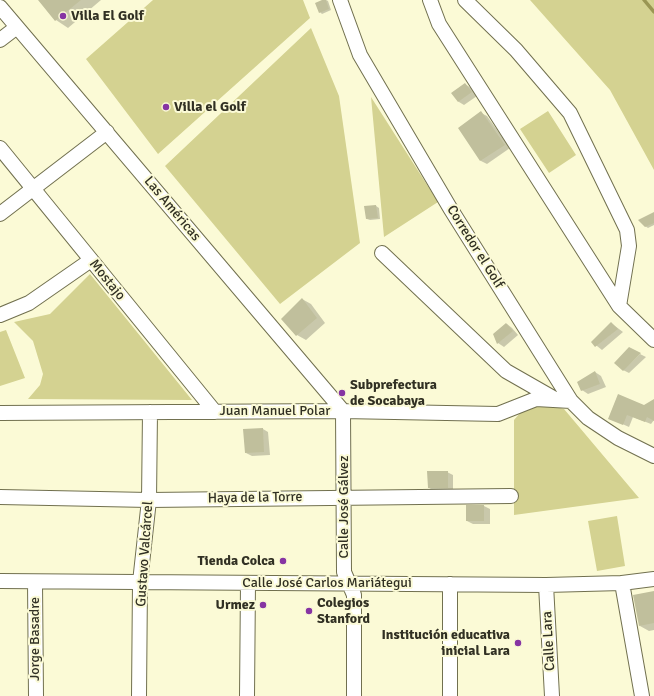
<!DOCTYPE html>
<html>
<head>
<meta charset="utf-8">
<style>
	body { margin:0 }
	canvas { display:block; background:#fbfad6 }
</style>
</head>
<body>
<canvas width="654" height="696"></canvas>
<script>
const g = document.querySelector('canvas').getContext('2d');
g.lineJoin = 'round';
function fillPath(path, color) {
  g.fillStyle = color;
  g.fill(path, 'evenodd');
}
function shape(rows) {
  const path = new Path2D();
  for (const r of rows) {
    path.moveTo(r[0], r[1]);
    for (let i = 2; i < r.length; i += 2) path.lineTo(r[i], r[i + 1]);
  }
  return path;
}
function stroke(path, color, width, dash) {
  g.strokeStyle = color;
  g.lineWidth = width;
  g.lineCap = dash ? 'butt' : 'round';
  g.setLineDash(dash || []);
  g.stroke(path);
}
function label(font, color, halo, rows, align = 'center') {
  g.font = font + ' Signika,sans-serif';
  g.lineWidth = 4;
  g.setLineDash([]);
  g.textBaseline = 'middle';
  g.strokeStyle = halo;
  g.fillStyle = color;
  for (const [text, x, y, turn = 0] of rows) {
    g.save();
    g.translate(x, y);
    g.rotate((+turn || 0) * Math.PI / 180);
    g.textAlign = isNaN(turn) ? turn : align;
    if (halo) g.strokeText(text, 0, 0);
    g.fillText(text, 0, 0);
    g.restore();
  }
}
fillPath(shape([
	[153,0,303,0,310,18,158,154,86,59],
	[530,0,654,0,654,170,610,90],
	[311,28,339,96,360,243,280,304,165,166],
	[371,97,438,202,384,237],
	[548,111,576,155,549,173,520,129],
	[90,274,192,400,28,399,40,385,43,374,33,341,14,322,50,314],
	[6,330,25,378,0,386,0,332],
	[546,404,564,409,639,498,514,515,514,420,520,413,532,406],
	[617,516,625,566,597,571,588,521]
]), '#d4d291');
fillPath(shape([
	[39,0,101,0,68,28,56,20],
	[326,0,328,1,331,10,322,14,320,12],
	[465,84,471,88,477,96,464,105,459,102,453,94],
	[481,113,487,116,510,148,487,164,481,161,459,128],
	[376,206,379,208,380,219,370,220,367,219],
	[654,216,654,225,648,228,645,226],
	[302,299,311,304,325,323,306,340,297,335,282,319],
	[611,323,623,332,602,350,592,342],
	[507,324,512,328,518,335,504,347,498,343,494,334],
	[640,354,646,357,629,373,623,370],
	[595,372,601,376,606,387,588,394,582,390],
	[654,400,654,420,651,424,633,417,629,427,609,418,644,406],
	[263,429,268,432,270,455,252,456,246,453],
	[447,472,453,475,453,491,435,491,429,488],
	[484,506,490,509,490,524,473,524,467,521],
	[654,592,654,630,649,631,640,626]
]), '#0003');
stroke(shape([
	[644,0,654,12]
]), '#9a9653', 3.5);
fillPath(shape([
	[38,0,81,0,55,21],
	[322,0,326,0,329,9,319,13,315,3],
	[465,83,472,92,458,102,451,93],
	[481,111,505,145,480,161,458,128],
	[376,205,378,218,366,219,364,206],
	[654,212,654,223,645,227,638,220],
	[302,298,317,318,296,336,281,319],
	[611,322,618,329,595,347,591,342],
	[506,323,513,331,497,344,493,334],
	[629,347,641,353,623,371,614,363],
	[595,371,600,384,581,391,577,382],
	[618,394,644,405,654,399,654,421,647,417,645,422,627,415,623,425,608,419],
	[263,428,264,452,245,453,243,429],
	[427,471,448,471,448,488,428,488],
	[466,505,484,505,484,521,466,521],
	[654,591,654,623,639,626,633,595]
]), '#c0bf9c');
const minor = shape([
	[340,0,360,55,450,208,571,401,588,418,618,438,654,456],
	[430,0,439,24,619,306,654,340],
	[465,0,516,50,570,113,627,230,629,246,619,306],
	[0,7,343,411],
	[0,40,17,27],
	[0,148,215,412],
	[0,214,107,132],
	[382,253,506,371,555,399],
	[0,315,29,303,91,260],
	[343,411,344,572,354,595,354,696],
	[0,413,343,411,498,414,536,399,571,401],
	[0,497,149,500,511,496],
	[0,581,546,585,622,583,654,579],
	[35,582,36,696],
	[622,583,642,696],
	[450,584,450,696],
	[546,585,552,696],
	[139,696,140,582,149,500,150,412],
	[247,696,248,583]
]);
stroke(minor, '#71704f', 16);
stroke(minor, '#fff', 14);
for (const [x, y, r, color] of [
	[63,16,4,"#8634a3"],
	[166,107,4,"#8634a3"],
	[342,393,4,"#8634a3"],
	[283,561,4,"#8634a3"],
	[263,605,4,"#8634a3"],
	[309,611,4,"#8634a3"],
	[518,643,4,"#8634a3"]
]) {
  const dot = new Path2D();
  dot.arc(x, y, r, 0, 2 * Math.PI);
  g.fillStyle = color;
  g.fill(dot);
  stroke(dot, '#fbfad6', 1.5);
}
label('bold 14px', '#313023', '#fbfad6', [
	["Villa El Golf",71,16],
	["Villa el Golf",174,107],
	["Subprefectura",350,385],
	["de Socabaya",350,401],
	["Tienda Colca",275,561,"right"],
	["Colegios",317,603],
	["Stanford",317,619],
	["Urmez",255,605,"right"],
	["Institución educativa",510,635,"right"],
	["inicial Lara",510,651,"right"]
], 'left');
label('14px', '#313023', '#fbfad6', [
	["Las Américas",172,209,50],
	["Corredor el Golf",475,247,58],
	["Mostajo",107,280,51],
	["Juan Manuel Polar",275,411],
	["Haya de la Torre",255,498,-1],
	["Calle José Gálvez",344,507,-90],
	["Gustavo Valcárcel",145,554,-86],
	["Calle José Carlos Mariátegui",327,583],
	["Jorge Basadre",35,639,-90],
	["Calle Lara",549,641,-93]
]);
</script>
</body>
</html>
